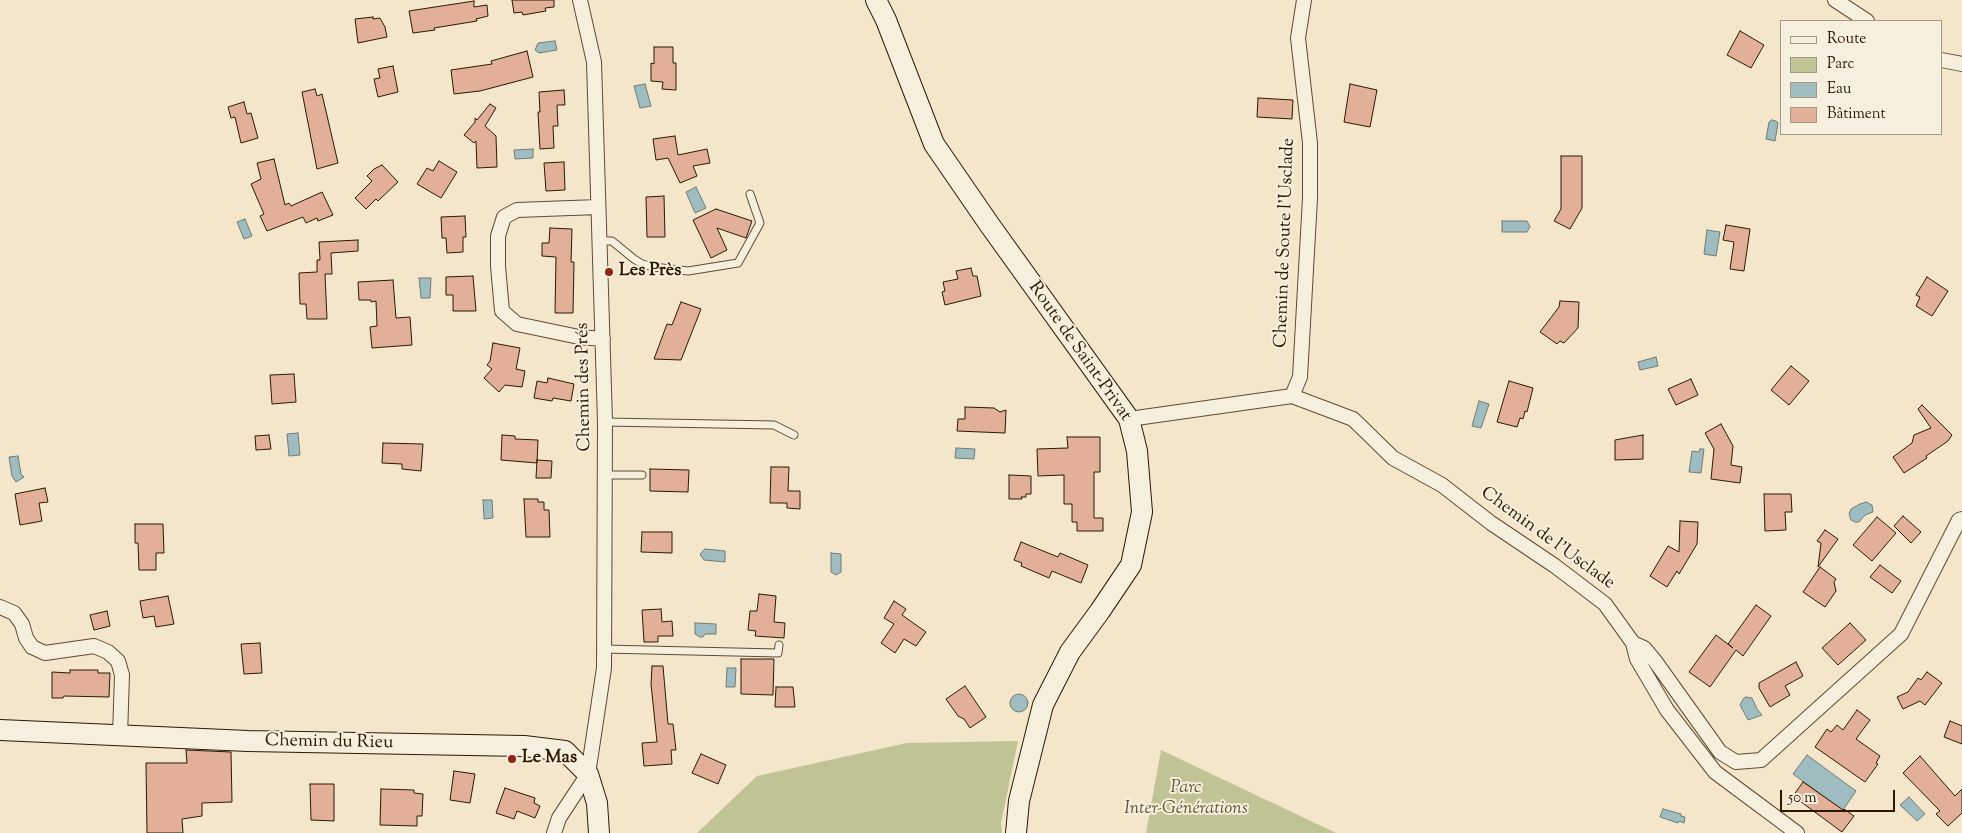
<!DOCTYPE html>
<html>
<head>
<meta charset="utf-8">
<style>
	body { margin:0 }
	#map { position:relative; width:1962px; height:833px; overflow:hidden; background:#f3e6cb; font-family:"Sorts Mill Goudy",serif }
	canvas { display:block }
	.legend { position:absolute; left:1780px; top:20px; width:162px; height:115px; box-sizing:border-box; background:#f7efdd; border:1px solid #a59985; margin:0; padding:6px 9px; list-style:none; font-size:15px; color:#2b1900 }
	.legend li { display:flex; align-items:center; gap:10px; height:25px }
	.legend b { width:25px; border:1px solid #a59985 }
	.scale { position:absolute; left:1780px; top:790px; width:115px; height:22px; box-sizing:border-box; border:2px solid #2b1900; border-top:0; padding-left:6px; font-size:15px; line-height:18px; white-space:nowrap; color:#2b1900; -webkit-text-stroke:4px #f7efdd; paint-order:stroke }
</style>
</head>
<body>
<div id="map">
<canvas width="1962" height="833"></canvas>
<ul class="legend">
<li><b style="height:6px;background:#f7efdd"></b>Route</li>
<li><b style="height:14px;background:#c0c394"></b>Parc</li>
<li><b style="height:14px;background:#9fbdc0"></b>Eau</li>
<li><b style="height:14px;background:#e2af99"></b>Bâtiment</li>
</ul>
<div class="scale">50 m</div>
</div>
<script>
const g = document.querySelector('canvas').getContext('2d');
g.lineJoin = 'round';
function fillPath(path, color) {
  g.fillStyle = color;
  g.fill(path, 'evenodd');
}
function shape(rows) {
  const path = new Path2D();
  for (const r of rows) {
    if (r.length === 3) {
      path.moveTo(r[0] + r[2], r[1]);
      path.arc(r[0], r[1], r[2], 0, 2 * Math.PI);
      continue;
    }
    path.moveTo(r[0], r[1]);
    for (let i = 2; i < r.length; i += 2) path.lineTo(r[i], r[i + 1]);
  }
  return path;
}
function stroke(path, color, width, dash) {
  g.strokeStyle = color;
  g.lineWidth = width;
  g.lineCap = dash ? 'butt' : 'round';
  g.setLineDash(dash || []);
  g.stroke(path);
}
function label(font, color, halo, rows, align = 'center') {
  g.font = font + ' "Sorts Mill Goudy",serif';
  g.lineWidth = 4;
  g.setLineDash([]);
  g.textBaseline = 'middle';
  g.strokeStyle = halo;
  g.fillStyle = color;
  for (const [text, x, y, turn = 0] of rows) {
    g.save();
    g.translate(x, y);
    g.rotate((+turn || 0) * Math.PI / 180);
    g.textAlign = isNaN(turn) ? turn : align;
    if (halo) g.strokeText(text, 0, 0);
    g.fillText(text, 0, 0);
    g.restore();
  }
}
fillPath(shape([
	[1018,741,1001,823,1002,833,697,833,757,776,907,743],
	[1161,750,1336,833,1146,833]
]), '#c0c394');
const water = shape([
	[555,41,557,50,539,53,535,50,538,43,555,41],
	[645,84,651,106,640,108,634,86,645,84],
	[1772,120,1776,121,1778,123,1775,141,1766,139,1769,122,1772,120],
	[533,149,533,158,515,159,514,150,533,149],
	[696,187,706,208,695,213,686,192,696,187],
	[245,219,252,236,244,239,237,222,245,219],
	[1502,221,1527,221,1530,227,1527,232,1502,232,1502,221],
	[1707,230,1720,232,1716,256,1704,254,1707,230],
	[419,278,431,278,430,298,421,298,419,278],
	[1656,357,1658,366,1640,370,1638,362,1656,357],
	[1479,401,1489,404,1481,428,1472,426,1479,401],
	[298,433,300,455,289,456,287,434,298,433],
	[956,448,975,449,974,459,955,458,956,448],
	[1700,449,1704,449,1701,473,1689,472,1692,451,1699,452,1700,449],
	[18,456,21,474,24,477,16,482,12,476,9,457,18,456],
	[483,500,492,500,493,518,484,519,483,500],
	[1866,502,1872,505,1873,512,1865,515,1859,522,1855,522,1851,520,1849,514,1851,509,1860,504,1866,502],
	[705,549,725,551,725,562,704,560,700,554,705,549],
	[831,553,841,554,841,572,836,575,831,572,831,553],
	[695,623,716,624,716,634,705,634,703,637,700,637,695,634,695,623],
	[727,668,736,668,735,687,726,687,727,668],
	[1019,703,9],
	[1746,697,1752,698,1757,709,1762,715,1748,720,1740,705,1743,699,1746,697],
	[1807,755,1856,791,1843,810,1793,774,1807,755],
	[1909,797,1925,814,1917,821,1900,805,1909,797],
	[1663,809,1681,814,1681,816,1685,817,1684,823,1679,821,1678,823,1660,817,1663,809]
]);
fillPath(water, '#9fbdc0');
stroke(water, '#717b73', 1);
const building = shape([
	[512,0,554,0,554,7,545,8,546,11,523,15,522,12,514,13,512,0],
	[474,1,474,7,487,5,488,16,476,19,477,21,434,28,435,30,413,33,409,11,474,1],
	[373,17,373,19,380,18,385,27,387,37,358,43,355,19,373,17],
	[1740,31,1764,45,1751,68,1727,55,1740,31],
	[654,47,673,47,673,63,676,63,676,90,662,89,663,82,651,81,651,63,654,64,654,47],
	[527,51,533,77,480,91,454,94,451,70,492,64,491,61,527,51],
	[393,66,398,92,378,97,374,79,380,78,378,69,393,66],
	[1350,84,1377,90,1370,127,1344,122,1350,84],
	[315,89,317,96,322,94,338,163,317,169,302,92,315,89],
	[564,90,565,105,557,105,558,126,553,126,554,148,540,149,538,112,540,112,539,92,564,90],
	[1258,98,1293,100,1292,119,1257,117,1258,98],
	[244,102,247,114,251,113,258,138,241,143,235,117,231,118,228,107,244,102],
	[490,104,496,108,485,126,496,136,497,167,477,168,476,141,474,143,464,135,475,122,475,118,477,120,490,104],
	[675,136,678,155,707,149,710,163,693,166,697,176,680,183,668,158,656,160,653,139,675,136],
	[1561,156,1582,156,1582,208,1570,229,1554,221,1561,209,1561,156],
	[274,159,285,205,289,203,291,206,322,192,333,215,318,221,317,218,306,223,303,217,267,231,260,216,264,214,251,184,261,179,257,163,274,159],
	[439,161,457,172,441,198,417,184,427,168,433,171,439,161],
	[564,162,565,190,546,191,544,163,564,162],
	[382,165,398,182,378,201,376,199,366,209,355,198,372,181,367,176,374,169,382,165],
	[664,196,665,237,647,237,646,197,664,196],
	[716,209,752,221,746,238,717,228,727,250,711,258,693,220,716,209],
	[465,216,466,237,463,237,463,252,447,253,446,238,442,238,441,217,465,216],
	[1726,225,1750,229,1744,271,1730,269,1734,242,1723,240,1726,225],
	[550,228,572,229,571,262,574,262,573,313,555,313,556,257,542,256,542,243,549,243,550,228],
	[358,240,358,251,331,253,332,274,325,274,327,319,307,319,306,304,300,304,299,273,317,272,317,260,320,260,319,242,358,240],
	[971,268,973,276,977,276,981,296,945,305,942,292,945,291,943,282,958,279,956,271,971,268],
	[473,276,476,311,453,311,453,295,446,295,446,277,473,276],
	[1927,277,1948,291,1932,316,1916,306,1920,297,1916,295,1927,277],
	[393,280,396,318,410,317,412,345,372,348,370,327,377,326,376,301,371,302,371,300,359,300,358,282,393,280],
	[1560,301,1579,302,1578,328,1564,343,1560,341,1557,344,1540,332,1559,307,1560,301],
	[681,302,701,309,681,360,654,359,667,324,672,325,681,302],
	[493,343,520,348,516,369,525,371,522,387,505,385,499,392,484,378,492,369,487,365,490,361,493,343],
	[1791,366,1809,381,1789,405,1771,390,1791,366],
	[294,374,296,402,272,404,270,375,294,374],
	[548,378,574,384,571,401,553,398,552,401,534,398,537,381,547,383,548,378],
	[1691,379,1698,395,1676,405,1668,389,1691,379],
	[1509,381,1533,388,1527,412,1525,411,1523,419,1520,418,1517,427,1497,422,1509,381],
	[1922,405,1952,435,1948,441,1926,456,1927,458,1904,473,1893,457,1912,443,1914,435,1931,428,1918,409,1922,405],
	[965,407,994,408,1000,412,1006,410,1005,433,957,431,958,419,965,419,965,407],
	[1721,424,1733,446,1731,465,1742,467,1740,483,1711,479,1714,449,1705,433,1721,424],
	[269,435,271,449,256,450,255,436,269,435],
	[502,435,515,436,515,439,538,440,537,463,501,460,502,435],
	[1643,435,1643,459,1615,460,1615,440,1643,435],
	[1067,437,1100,437,1100,472,1094,472,1094,518,1103,518,1103,531,1077,531,1077,522,1072,522,1072,504,1064,504,1064,475,1038,476,1037,449,1068,448,1067,437],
	[383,443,423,444,421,471,402,469,402,464,382,463,383,443],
	[537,460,552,461,551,478,536,478,537,460],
	[771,467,789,467,788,491,800,491,800,509,787,508,787,503,770,503,771,467],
	[650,469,689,470,688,492,650,491,650,469],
	[1009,475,1031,476,1031,494,1026,494,1026,497,1021,497,1022,499,1009,499,1009,475],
	[45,488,48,502,39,503,42,521,20,525,15,494,45,488],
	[1764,494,1791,494,1792,512,1785,512,1786,530,1765,531,1764,494],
	[524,499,538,499,538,502,544,502,544,510,549,510,550,537,526,537,524,499],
	[1903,516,1921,532,1911,543,1894,526,1903,516],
	[1877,517,1896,533,1872,561,1853,545,1877,517],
	[1680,521,1698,522,1697,544,1679,574,1677,571,1667,587,1650,576,1668,546,1679,552,1680,521],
	[135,524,163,524,164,553,156,553,156,570,139,570,138,543,135,543,135,524],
	[1825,530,1838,539,1818,567,1821,543,1817,541,1825,530],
	[642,532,672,532,672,553,641,552,642,532],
	[1021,542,1058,557,1060,553,1088,565,1081,583,1052,571,1049,578,1021,566,1022,563,1014,560,1021,542],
	[1880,565,1901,581,1892,593,1870,577,1880,565],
	[1820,567,1836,579,1834,582,1836,591,1825,607,1803,592,1820,567],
	[759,594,776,596,774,622,785,623,784,638,755,636,756,631,748,630,750,611,757,611,759,594],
	[168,596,174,624,156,627,154,616,143,618,140,601,168,596],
	[894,601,906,609,902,615,926,632,916,646,904,639,895,653,881,643,894,624,884,618,894,601],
	[1756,605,1771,616,1743,656,1736,650,1710,687,1689,672,1716,635,1733,648,1728,644,1756,605],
	[661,609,662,622,672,621,673,636,658,636,658,642,644,642,642,610,661,609],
	[107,611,110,626,94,630,90,615,107,611],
	[1850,623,1866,640,1838,665,1822,648,1850,623],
	[260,643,262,673,244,674,241,644,260,643],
	[741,659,774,659,773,695,741,694,741,659],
	[1796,662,1803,676,1785,686,1790,695,1770,707,1759,688,1759,683,1796,662],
	[652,666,663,666,668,724,673,724,676,750,671,750,672,764,644,766,642,743,657,742,651,684,652,666],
	[70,670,98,670,98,673,110,673,109,697,64,696,63,698,52,698,52,672,70,673,70,670],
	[1927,672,1942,683,1925,705,1920,701,1903,709,1897,697,1908,692,1918,678,1921,680,1927,672],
	[965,686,986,717,970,728,964,719,958,716,946,699,965,686],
	[776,687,793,687,795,707,775,707,776,687],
	[1857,710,1870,720,1856,739,1880,756,1876,763,1878,764,1865,782,1815,747,1827,729,1831,732,1837,725,1843,730,1857,710],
	[1950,721,1962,726,1962,744,1944,737,1950,721],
	[186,750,231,752,232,802,202,803,202,816,182,819,183,833,147,833,146,763,187,763,186,750],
	[701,754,726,765,718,784,692,773,701,754],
	[1920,756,1955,796,1962,789,1962,813,1948,826,1936,814,1940,811,1903,773,1920,756],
	[454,771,475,774,470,803,450,800,454,771],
	[1803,782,1843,810,1844,809,1854,816,1842,832,1793,796,1803,782],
	[310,784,334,784,334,821,311,820,310,784],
	[505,788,535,798,534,803,540,806,535,818,517,811,514,819,496,813,505,788],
	[381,789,414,790,414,793,423,794,422,816,417,816,417,826,380,825,381,789]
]);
fillPath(building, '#e2af99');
stroke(building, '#2b1900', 1);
const lane = shape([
	[600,241,612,241,634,259,642,264,653,267,688,271,738,263,760,223,750,194],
	[605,422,774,425,794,435],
	[605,475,642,475],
	[604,649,778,653,779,645]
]);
const street = shape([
	[1835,0,1867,21],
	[1941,60,1962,64],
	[598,207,517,210,504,217,498,236,498,266,502,311,517,324,579,337,603,339],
	[1292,396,1300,377,1310,198,1310,143,1298,38,1304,0],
	[1129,419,1292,396,1353,419,1393,458,1442,485,1491,523,1555,566,1605,604,1633,643,1644,648,1655,661,1720,752,1736,762,1761,760,1901,634,1959,520,1962,519],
	[0,607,14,613,22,624,26,638,32,647,45,653,94,646,108,652,118,661,122,675,120,736],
	[1633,643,1637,659,1667,710,1715,772,1797,833],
	[554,833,559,818,588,774,604,668,605,422,594,62,580,0]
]);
const secondary = shape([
	[876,0,886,20,934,144,989,224,1129,419,1137,451,1142,512,1131,565,1100,611,1070,652,1043,705,1019,801,1016,833],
	[0,730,248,741,524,746,565,751,588,774,597,803,599,833]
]);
stroke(lane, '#5d4c33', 9);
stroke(street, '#5d4c33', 16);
stroke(secondary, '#2b1900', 22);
stroke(lane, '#f7efdd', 7);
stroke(street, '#f7efdd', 14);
stroke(secondary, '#f7efdd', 20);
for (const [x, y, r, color] of [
	[609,272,5,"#8f2418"],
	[512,759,5,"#8f2418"]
]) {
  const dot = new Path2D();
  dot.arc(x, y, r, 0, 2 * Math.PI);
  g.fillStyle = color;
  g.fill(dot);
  stroke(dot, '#f7efdd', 2);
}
label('18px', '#2b1900', '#f7efdd', [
	["Chemin de Soute l'Usclade",1286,243,-88],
	["Route de Saint-Privat",1079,352,55],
	["Chemin des Prés",585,387,-91],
	["Chemin de l'Usclade",1547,539,36],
	["Chemin du Rieu",329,743,1]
]);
label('bold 18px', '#2b1900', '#f7efdd', [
	["Les Près",619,272],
	["Le Mas",522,759]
], 'left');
label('italic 18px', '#5f5434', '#f7efdd', [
	["Parc",1186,789],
	["Inter-Générations",1186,810]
]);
</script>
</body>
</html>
